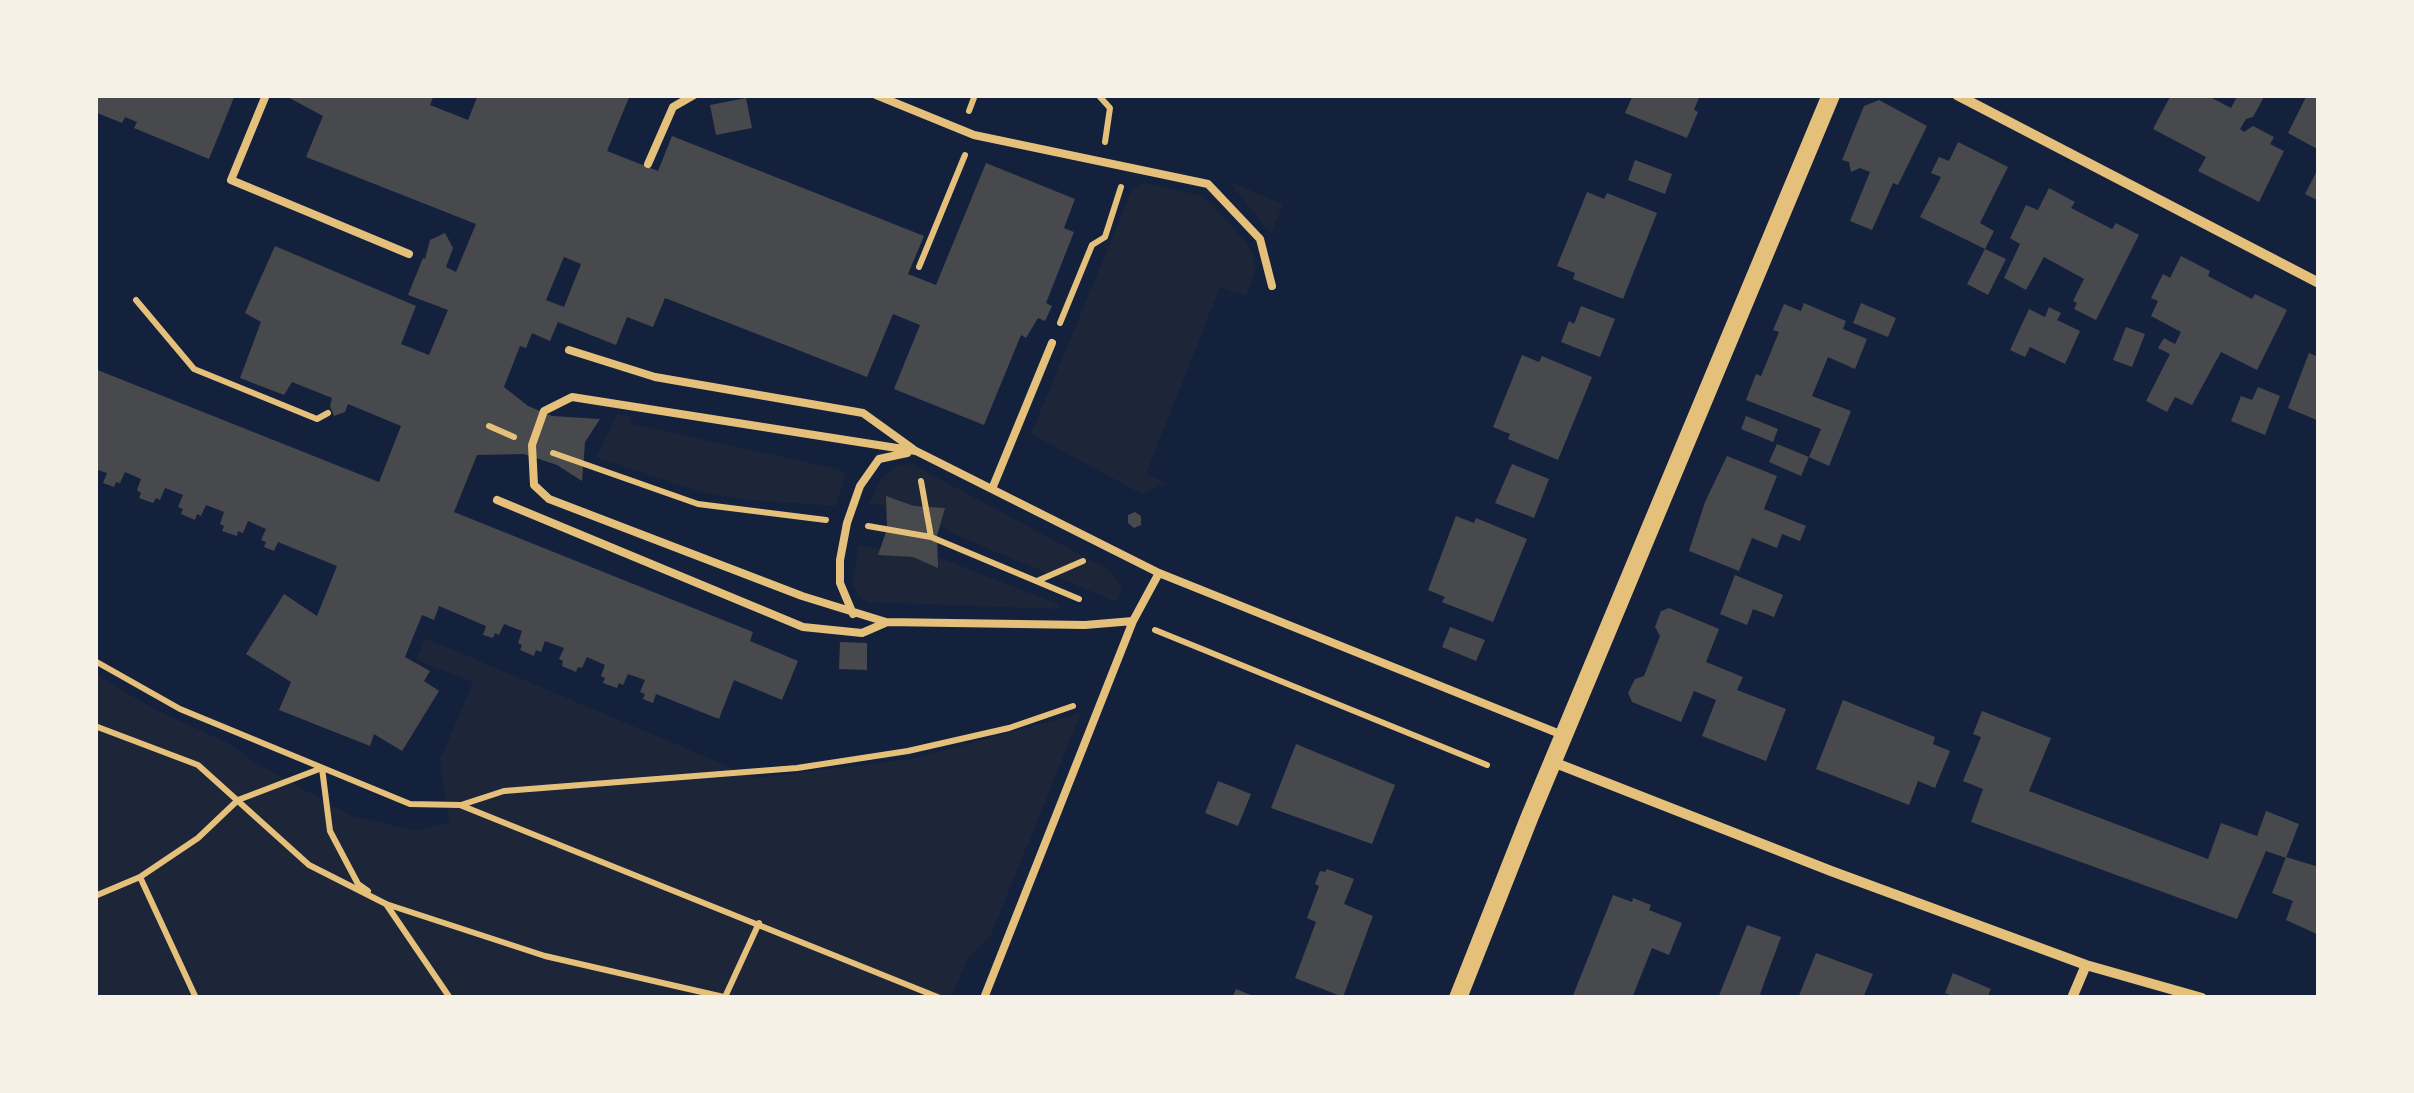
<!DOCTYPE html>
<html>
<head>
<meta charset="utf-8">
<style>
	body { margin:0 }
	#map { position:relative; width:2414px; height:1093px; overflow:hidden; background:#14213d; font-family:Helvetica,sans-serif }
	canvas { display:block }
	.frame { position:absolute; inset:0; border:98px solid #f6f1e7; pointer-events:none }
</style>
</head>
<body>
<div id="map">
<canvas width="2414" height="1093"></canvas>
<div class="frame"></div>
</div>
<script>
const g = document.querySelector('canvas').getContext('2d');
g.lineJoin = 'round';
function fillPath(path, color) {
  g.fillStyle = color;
  g.fill(path, 'evenodd');
}
function shape(rows) {
  const path = new Path2D();
  for (const r of rows) {
    path.moveTo(r[0], r[1]);
    for (let i = 2; i < r.length; i += 2) path.lineTo(r[i], r[i + 1]);
  }
  return path;
}
function stroke(path, color, width, dash) {
  g.strokeStyle = color;
  g.lineWidth = width;
  g.lineCap = dash ? 'butt' : 'round';
  g.setLineDash(dash || []);
  g.stroke(path);
}
fillPath(shape([
	[1228,181,1283,204,1271,234],
	[1144,183,1199,195,1212,204,1244,240,1253,254,1256,271,1246,296,1220,287,1146,474,1166,483,1142,494,1031,434,1132,190],
	[617,414,630,417,631,424,838,469,845,476,836,506,750,500,701,492,596,457],
	[912,464,1109,570,1122,589,1117,602,951,533,912,507,869,504,881,479,897,466],
	[858,545,943,559,1060,605,1056,609,869,602,859,596,853,584],
	[425,638,756,778,911,759,1081,713,990,937,967,960,951,998,95,998,95,674,156,710,230,744,254,762,352,816,417,831,449,822,440,760,473,682,416,660]
]), '#1d2539');
fillPath(shape([
	[95,95,235,95,209,159,134,128,137,122,125,117,122,123,95,112],
	[284,95,325,95,330,98,331,95,434,95,430,105,468,120,478,95,630,95,607,151,658,171,672,136,924,236,908,274,936,285,986,163,1075,199,1064,228,1074,232,1046,303,1052,306,1045,321,1038,318,1026,338,1021,335,984,425,894,389,920,325,893,314,867,377,665,298,653,327,627,317,616,345,558,322,550,341,532,333,526,348,520,346,504,387,528,406,552,416,600,419,585,442,582,481,557,465,524,454,477,455,454,512,753,632,750,641,798,661,782,700,734,680,719,719,656,694,653,703,643,699,645,694,640,692,645,680,628,674,623,685,619,683,617,688,603,683,605,678,601,676,605,665,587,657,582,668,578,667,576,672,562,666,563,661,559,659,564,648,545,641,541,652,536,650,534,656,520,650,522,645,518,643,522,631,504,624,499,635,495,633,493,638,483,635,486,626,439,606,434,620,422,615,405,657,430,671,424,681,439,691,402,751,374,734,370,746,279,710,291,682,246,654,284,594,317,616,337,566,278,542,274,551,264,547,266,542,261,540,266,529,248,521,243,533,238,531,237,536,222,531,224,526,220,524,224,512,206,505,201,516,197,514,195,520,181,514,183,509,178,507,183,495,165,488,160,500,156,498,153,503,139,498,141,493,137,490,141,479,125,472,120,483,116,482,114,487,103,483,107,473,95,469,95,369,379,482,401,426,348,404,345,412,334,416,330,406,332,398,292,382,284,395,240,378,261,322,245,313,275,246,416,306,401,344,429,355,448,310,408,295,423,258,425,259,430,240,445,233,453,248,446,267,456,272,476,224,306,157,323,116],
	[564,257,581,264,564,307,546,300],
	[1633,95,1700,95,1694,110,1698,112,1687,138,1625,113],
	[2171,95,2206,95,2231,108,2238,95,2265,95,2253,117,2246,119,2240,129,2244,132,2253,126,2274,137,2270,144,2284,151,2259,202,2198,171,2206,157,2153,129],
	[2307,95,2319,95,2319,150,2288,133],
	[746,98,752,128,716,135,710,105],
	[1879,100,1927,126,1898,185,1893,183,1872,230,1850,221,1870,172,1860,168,1851,172,1849,162,1842,160,1864,106],
	[1958,142,2008,167,1980,223,1994,231,1985,249,1920,217,1941,177,1931,173,1939,157,1949,161],
	[1635,160,1672,174,1665,194,1628,180],
	[2319,167,2319,201,2305,194],
	[2049,188,2075,202,2071,208,2112,229,2116,223,2139,235,2096,320,2074,309,2077,303,2073,301,2084,279,2044,257,2026,290,2004,278,2020,244,2010,238,2026,205,2038,210],
	[1587,192,1604,199,1607,193,1657,213,1623,299,1573,279,1575,273,1557,266],
	[1985,249,2006,259,1988,295,1967,284],
	[2181,256,2210,271,2208,276,2252,299,2255,294,2287,310,2257,370,2221,352,2192,405,2175,397,2167,412,2146,401,2170,354,2158,348,2164,338,2175,344,2181,332,2151,316,2158,301,2151,298,2163,274,2170,278],
	[1804,303,1846,321,1843,329,1867,339,1855,369,1828,357,1812,396,1851,411,1829,466,1809,457,1821,429,1746,400,1756,374,1761,376,1779,332,1773,330,1784,304,1801,311],
	[1861,303,1896,318,1888,337,1853,323],
	[1581,306,1615,319,1600,357,1561,342,1569,321,1574,324],
	[2049,307,2061,313,2057,320,2080,331,2065,364,2030,347,2025,357,2010,350,2029,309,2045,317],
	[2126,327,2145,334,2132,367,2113,360],
	[2309,353,2319,357,2319,421,2288,408],
	[1522,355,1539,362,1542,356,1592,377,1558,460,1508,439,1510,434,1493,427],
	[2258,387,2280,396,2265,435,2231,421,2241,396,2252,400],
	[1746,416,1778,429,1773,442,1741,429],
	[1777,444,1809,457,1801,476,1769,462],
	[1727,456,1777,476,1764,509,1806,526,1800,541,1782,534,1777,548,1752,538,1739,571,1689,551,1705,502],
	[1512,464,1549,479,1534,518,1495,503],
	[886,496,914,506,945,508,937,536,938,568,913,557,878,555,887,529],
	[1135,512,1141,516,1141,525,1134,528,1128,523,1128,515],
	[1456,516,1474,523,1476,518,1527,539,1493,622,1442,602,1445,597,1428,590],
	[1735,575,1783,595,1774,617,1753,609,1747,625,1720,614],
	[1669,608,1719,629,1706,662,1743,677,1737,690,1786,709,1766,761,1702,736,1716,700,1694,691,1681,722,1632,702,1628,693,1635,679,1644,676,1660,636,1655,627,1661,611],
	[1450,627,1485,640,1476,661,1442,647],
	[840,642,867,643,867,670,839,669],
	[1843,700,1935,737,1933,744,1950,751,1935,788,1918,781,1909,805,1816,769],
	[1982,711,2051,738,2029,791,2208,859,2221,823,2257,836,2266,811,2299,824,2286,858,2266,851,2237,919,1971,822,1983,789,1963,781,1981,737,1973,734],
	[1296,744,1395,785,1372,844,1271,808],
	[1218,781,1251,794,1238,826,1205,813],
	[2286,857,2319,867,2319,935,2286,920,2293,901,2272,893],
	[1327,869,1354,879,1344,904,1373,916,1343,997,1295,978,1316,922,1307,918,1319,886,1315,884,1320,871,1325,872],
	[1613,895,1632,902,1633,898,1651,905,1649,910,1682,923,1669,955,1652,948,1632,998,1572,998],
	[1747,925,1781,937,1760,994,1768,998,1718,998],
	[1816,953,1873,974,1863,998,1798,998],
	[1953,973,1991,989,1987,998,1958,998,1945,993],
	[1236,989,1258,998,1232,998]
]), '#48494c');
stroke(shape([
	[1100,97,1110,108,1105,142],
	[969,111,975,95],
	[919,267,965,155],
	[136,300,194,369,317,419,328,413],
	[1060,323,1092,245,1105,237,1121,187],
	[489,426,514,437],
	[553,453,698,504,826,520],
	[921,481,931,537,1079,599],
	[868,526,931,537],
	[1037,581,1083,561],
	[1155,630,1487,765],
	[95,661,180,709,410,804,460,805,940,998],
	[95,726,198,765,309,865,386,904,545,956,728,998],
	[461,805,504,791,797,768,908,751,1009,728,1073,706],
	[140,877,196,998],
	[95,896,140,877,198,838,238,800,322,768,330,831,358,884,368,891],
	[386,904,450,998],
	[725,997,759,923]
]), '#e5c07b', 6);
stroke(shape([
	[266,95,231,180,409,254],
	[876,95,974,135,1208,184,1260,239,1272,286],
	[648,164,673,107,694,95],
	[569,350,655,377,863,413,913,449],
	[992,489,1052,343],
	[497,500,803,627,862,633,885,623],
	[1159,573,1133,621,1085,625,886,622,802,596,549,499,534,485,532,445,544,411,572,397,916,451,1159,573,1565,736],
	[853,614,840,583,840,560,847,523,860,486,879,459,907,453],
	[984,998,1133,621]
]), '#e5c07b', 8);
stroke(shape([
	[1957,95,2319,283],
	[1553,762,1831,871,2086,965,2202,998],
	[2072,998,2086,965]
]), '#e5c07b', 10);
stroke(shape([
	[1458,998,1530,816,1831,95]
]), '#e5c07b', 18);
</script>
</body>
</html>
